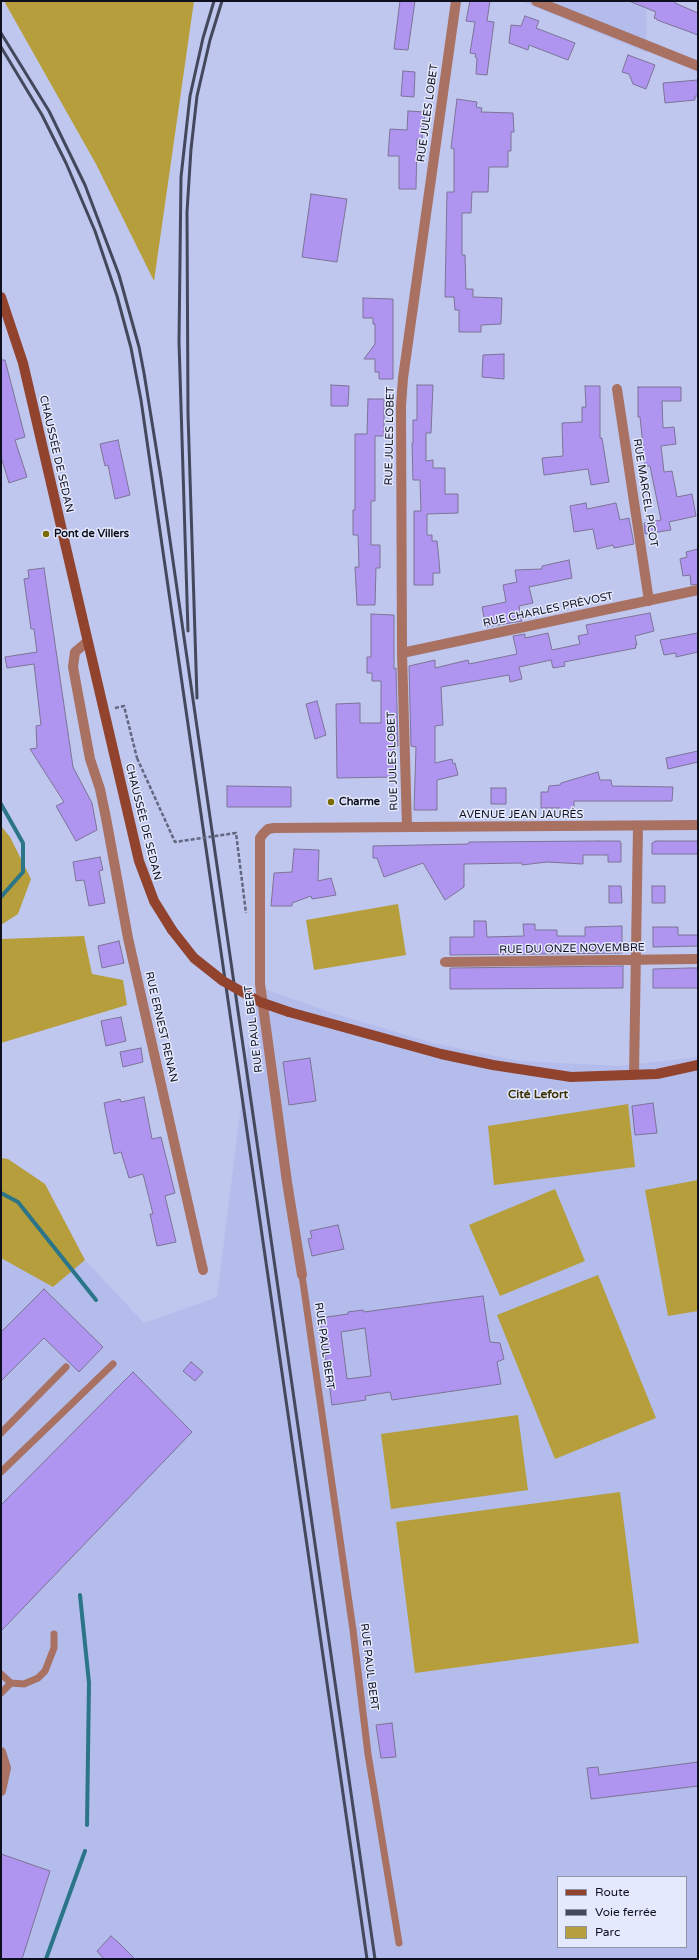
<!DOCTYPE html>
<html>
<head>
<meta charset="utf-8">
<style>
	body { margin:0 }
	#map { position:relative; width:699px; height:1960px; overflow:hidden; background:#bfc7ef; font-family:"Varela Round",sans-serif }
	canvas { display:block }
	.frame { position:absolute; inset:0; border:2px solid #0e101d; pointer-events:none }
	.legend { position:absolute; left:557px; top:1876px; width:130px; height:72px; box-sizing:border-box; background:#e5e9fe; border:1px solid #8f92a4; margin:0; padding:5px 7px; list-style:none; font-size:12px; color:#0e101d }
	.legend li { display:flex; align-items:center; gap:8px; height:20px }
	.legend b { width:20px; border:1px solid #8f92a4 }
</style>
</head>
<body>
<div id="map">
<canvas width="699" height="1960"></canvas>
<div class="frame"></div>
<ul class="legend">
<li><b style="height:5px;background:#91432e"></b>Route</li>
<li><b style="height:5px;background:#44485d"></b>Voie ferrée</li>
<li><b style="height:11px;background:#b59e3b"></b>Parc</li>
</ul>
</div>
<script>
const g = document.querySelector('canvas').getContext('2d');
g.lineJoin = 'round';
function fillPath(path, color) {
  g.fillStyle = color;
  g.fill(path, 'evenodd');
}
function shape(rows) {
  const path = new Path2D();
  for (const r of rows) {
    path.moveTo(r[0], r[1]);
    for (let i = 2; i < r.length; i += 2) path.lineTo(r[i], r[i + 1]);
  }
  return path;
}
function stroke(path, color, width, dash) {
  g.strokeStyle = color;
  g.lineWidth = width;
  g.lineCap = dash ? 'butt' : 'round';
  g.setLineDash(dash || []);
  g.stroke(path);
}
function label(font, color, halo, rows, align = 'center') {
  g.font = font + ' "Varela Round",sans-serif';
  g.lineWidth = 3;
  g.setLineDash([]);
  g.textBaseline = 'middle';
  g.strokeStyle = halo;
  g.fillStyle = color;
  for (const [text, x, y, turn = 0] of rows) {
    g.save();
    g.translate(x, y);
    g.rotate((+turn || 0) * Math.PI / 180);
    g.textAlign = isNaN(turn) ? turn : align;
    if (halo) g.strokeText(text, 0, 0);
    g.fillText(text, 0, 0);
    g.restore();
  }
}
fillPath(shape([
	[521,1,646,1,647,53],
	[256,986,332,1013,433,1043,519,1061,620,1066,698,1057,698,1959,1,1959,1,1258,53,1287,85,1260,144,1323,217,1297],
	[558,1877,686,1877,686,1947,558,1947]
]), '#b3bceb');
fillPath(shape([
	[4,1,194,1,154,281,96,164],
	[1,826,10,837,31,879,18,914,1,925],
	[398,904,406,955,314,970,306,920],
	[84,936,92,974,123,980,127,1005,1,1043,1,939],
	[628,1104,635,1167,494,1185,488,1126],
	[1,1158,8,1159,45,1184,85,1260,53,1287,1,1258],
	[698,1180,698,1311,668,1316,645,1190],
	[555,1189,585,1261,500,1296,469,1225],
	[598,1275,656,1418,555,1459,497,1315],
	[518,1415,528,1490,391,1509,381,1434],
	[620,1492,639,1643,415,1673,396,1522]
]), '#b59e3b');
stroke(shape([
	[1,804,23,843,23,872,1,897],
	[1,1193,18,1202,96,1300],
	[80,1595,89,1683,87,1825],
	[46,1959,85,1851]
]), '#2c7589', 4);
const building = shape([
	[400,1,415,1,408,50,394,49,400,1],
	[470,1,490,1,487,21,494,22,487,75,476,74,477,58,475,57,476,54,470,53,475,22,466,21,470,1],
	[629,1,676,1,675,3,698,13,698,35,657,20,657,19,654,18,656,12,629,1],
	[525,16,539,21,536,28,575,43,568,60,529,45,528,50,509,43,511,25,521,26,525,16],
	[628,55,655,65,646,89,633,84,629,74,622,72,628,55],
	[403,71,415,72,414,97,401,96,403,71],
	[698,80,698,96,695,96,695,100,665,103,663,83,698,80],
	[457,99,477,102,476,107,482,108,481,112,513,113,514,132,511,132,511,151,508,151,508,167,489,167,488,192,472,192,471,213,462,213,462,255,465,255,466,289,473,289,473,297,502,298,501,324,481,325,481,332,459,332,459,310,455,310,454,297,445,297,447,192,454,192,454,149,451,148,457,99],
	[408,111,425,112,422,139,417,139,416,189,399,189,399,156,388,156,390,129,407,130,408,111],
	[311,194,347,199,337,262,302,257,311,194],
	[363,298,393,299,393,379,379,379,379,372,375,372,375,359,364,359,375,344,375,324,373,324,373,318,363,318,363,298],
	[504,354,504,379,482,377,483,355,504,354],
	[1,360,5,360,25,437,15,440,27,477,9,483,1,457,1,360],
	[331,385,349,386,348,406,331,406,331,385],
	[417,385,433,385,431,433,426,433,426,461,433,460,433,468,445,468,445,494,458,494,458,513,427,514,427,535,432,535,432,541,437,541,439,560,440,573,433,573,433,585,414,585,414,511,421,511,420,480,413,480,412,443,413,443,413,420,417,420,417,385],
	[585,386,600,386,600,438,602,438,609,482,591,485,588,469,544,475,542,458,563,456,562,423,582,422,582,407,586,407,585,386],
	[638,387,681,387,681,401,662,401,663,428,674,427,676,444,661,446,664,472,672,471,677,497,692,494,696,516,669,522,671,530,645,534,644,523,661,520,650,466,645,466,640,417,638,417,638,387],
	[368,399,384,399,384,436,375,436,375,501,371,501,371,545,380,545,380,568,376,568,375,605,357,605,355,567,359,567,358,535,353,535,353,510,355,510,355,434,367,434,368,399],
	[118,440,130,495,115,499,108,465,105,466,100,444,118,440],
	[586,503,587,509,616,503,620,520,629,518,634,544,614,548,613,545,597,549,593,529,574,532,570,506,586,503],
	[698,549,698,584,691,585,690,575,683,576,680,559,687,557,686,552,698,549],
	[569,560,572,578,529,587,533,603,519,606,522,621,486,627,482,607,506,602,503,585,517,582,515,570,542,569,542,566,569,560],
	[44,568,73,767,92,803,97,830,76,841,56,806,64,802,30,749,37,748,36,726,41,725,34,664,7,668,5,657,37,652,34,629,31,629,24,579,29,578,28,570,44,568],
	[650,613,654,631,635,636,637,645,635,645,636,648,564,662,565,666,553,668,551,660,519,667,522,679,510,682,509,675,441,687,443,725,435,726,435,763,452,759,453,764,455,763,458,775,437,780,437,810,414,810,416,747,411,746,409,666,435,660,435,668,468,660,469,664,517,654,513,636,525,634,525,638,548,633,552,650,580,644,578,636,588,634,586,625,650,613],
	[371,614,394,615,394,669,396,668,398,746,394,745,394,777,337,778,336,704,360,703,360,723,381,723,381,681,372,681,372,673,367,673,367,657,371,657,371,614],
	[698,633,698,652,676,657,676,653,664,655,660,640,698,633],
	[317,701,326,735,315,739,306,704,317,701],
	[698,751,698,762,668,769,666,758,698,751],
	[598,772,600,780,611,780,612,786,673,787,672,801,574,801,574,810,560,810,560,808,541,808,541,792,548,792,549,786,560,785,561,783,598,772],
	[227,786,291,787,291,807,227,807,227,786],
	[491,788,506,788,506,804,491,804,491,788],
	[599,841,620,841,621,843,621,862,608,862,608,855,583,855,583,864,547,862,522,865,522,863,464,864,464,887,445,900,423,863,384,877,377,858,373,858,373,846,468,844,469,842,599,841],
	[656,841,698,841,698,854,652,854,652,843,656,841],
	[294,849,319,850,318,881,331,878,336,895,312,899,311,896,292,903,292,906,271,906,274,873,292,872,294,849],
	[100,857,103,870,99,871,105,903,89,906,84,880,76,881,73,862,100,857],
	[609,886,621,886,622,903,609,903,609,886],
	[652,886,665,886,665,903,652,903,652,886],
	[474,921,486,921,487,937,524,936,523,924,535,924,535,930,557,930,557,936,585,936,585,927,622,926,622,953,450,955,450,937,474,937,474,921],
	[653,927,678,927,678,935,698,935,698,946,653,947,653,927],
	[119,941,124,963,102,968,98,946,119,941],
	[623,966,623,988,450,989,450,968,623,966],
	[690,968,698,968,698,988,653,988,653,969,690,968],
	[121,1017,126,1041,106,1046,101,1021,121,1017],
	[141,1048,143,1062,123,1067,120,1052,141,1048],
	[310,1058,316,1101,289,1105,283,1062,310,1058],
	[144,1097,152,1139,161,1137,175,1193,165,1196,176,1242,157,1246,150,1214,153,1214,143,1174,129,1178,121,1152,114,1154,104,1103,120,1099,121,1102,144,1097],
	[653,1103,657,1133,635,1135,632,1106,653,1103],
	[338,1225,344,1249,312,1256,308,1239,312,1238,310,1231,338,1225],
	[44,1289,103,1347,79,1372,44,1338,1,1381,1,1332,44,1289],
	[483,1296,490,1342,500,1343,504,1359,497,1362,501,1384,392,1400,390,1392,365,1396,366,1400,332,1405,320,1318,348,1314,348,1312,363,1310,364,1312,483,1296],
	[365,1328,371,1376,347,1379,341,1332,365,1328],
	[191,1362,203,1372,195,1381,183,1371,191,1362],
	[133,1372,192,1432,1,1631,1,1505,133,1372],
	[392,1723,396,1757,381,1758,376,1725,392,1723],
	[698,1762,698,1786,591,1799,587,1768,598,1767,599,1775,698,1762],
	[1,1854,50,1871,22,1959,1,1959,1,1854],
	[111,1936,120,1944,135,1959,104,1959,97,1951,111,1936]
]);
fillPath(building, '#af95f0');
stroke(building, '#7c7397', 1);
stroke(shape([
	[115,708,124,706,137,758]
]), '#626781', 2.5, [4, 2]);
stroke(shape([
	[302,1275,353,1630,368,1754,399,1943],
	[1,1433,66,1367],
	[1,1472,113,1364],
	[1,1674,11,1683,24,1684,38,1678,45,1671,54,1648,54,1634],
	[1,1693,11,1683]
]), '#a87162', 7);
stroke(shape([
	[536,1,698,66],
	[617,389,649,601],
	[87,642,75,652,73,667,90,759,100,789,106,818,128,938,203,1270],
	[402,653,698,590],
	[407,827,402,653,401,406,403,378,456,1],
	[445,962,698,959],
	[634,1075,638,826],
	[302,1275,287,1182,260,984,260,838,263,834,268,829,274,828,698,825],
	[1,1752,6,1768,1,1791]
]), '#a87162', 10);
stroke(shape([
	[1,297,23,363,139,861,154,901,172,930],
	[289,1012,441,1054,493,1065,571,1077,657,1074,698,1065]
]), '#91432e', 10);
stroke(shape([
	[1,33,49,111,85,185,119,275,139,347,144,373,161,478,375,1959],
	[1,47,42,115,66,163,95,231,117,296,131,348,141,400,367,1959],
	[188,631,179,342,181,177,190,96,203,38,214,1],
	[197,698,188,414,187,212,191,149,197,96,210,40,222,1]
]), '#44485d', 3);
stroke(shape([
	[137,758,175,842,236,833,246,913]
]), '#626781', 2.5, [4, 2]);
stroke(shape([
	[172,930,194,958,223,981,260,1002,289,1012]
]), '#91432e', 10);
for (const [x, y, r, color] of [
	[46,534,4,"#7c6900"],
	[331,802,4,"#7c6900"]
]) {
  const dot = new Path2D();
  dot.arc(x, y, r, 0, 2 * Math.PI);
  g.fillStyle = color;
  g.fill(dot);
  stroke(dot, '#e5e9fe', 1.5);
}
label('11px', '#0e101d', '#e5e9fe', [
	["RUE JULES LOBET",428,113,-82],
	["RUE JULES LOBET",390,436,-89],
	["CHAUSSÉE DE SEDAN",56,454,77],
	["RUE MARCEL PICOT",645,493,81],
	["RUE CHARLES PRÉVOST",548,610,-12],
	["RUE JULES LOBET",393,761,-92],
	["AVENUE JEAN JAURÈS",521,815],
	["CHAUSSÉE DE SEDAN",143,822,76],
	["RUE DU ONZE NOVEMBRE",572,949,-1],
	["RUE ERNEST RENAN",161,1027,77],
	["RUE PAUL BERT",254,1029,-97],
	["RUE PAUL BERT",324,1346,82],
	["RUE PAUL BERT",369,1667,83]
]);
label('bold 11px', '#0e101d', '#e5e9fe', [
	["Pont de Villers",54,534],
	["Charme",339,802]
], 'left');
label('bold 12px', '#3c3308', '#e5e9fe', [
	["Cité Lefort",538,1095]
]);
</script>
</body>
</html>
